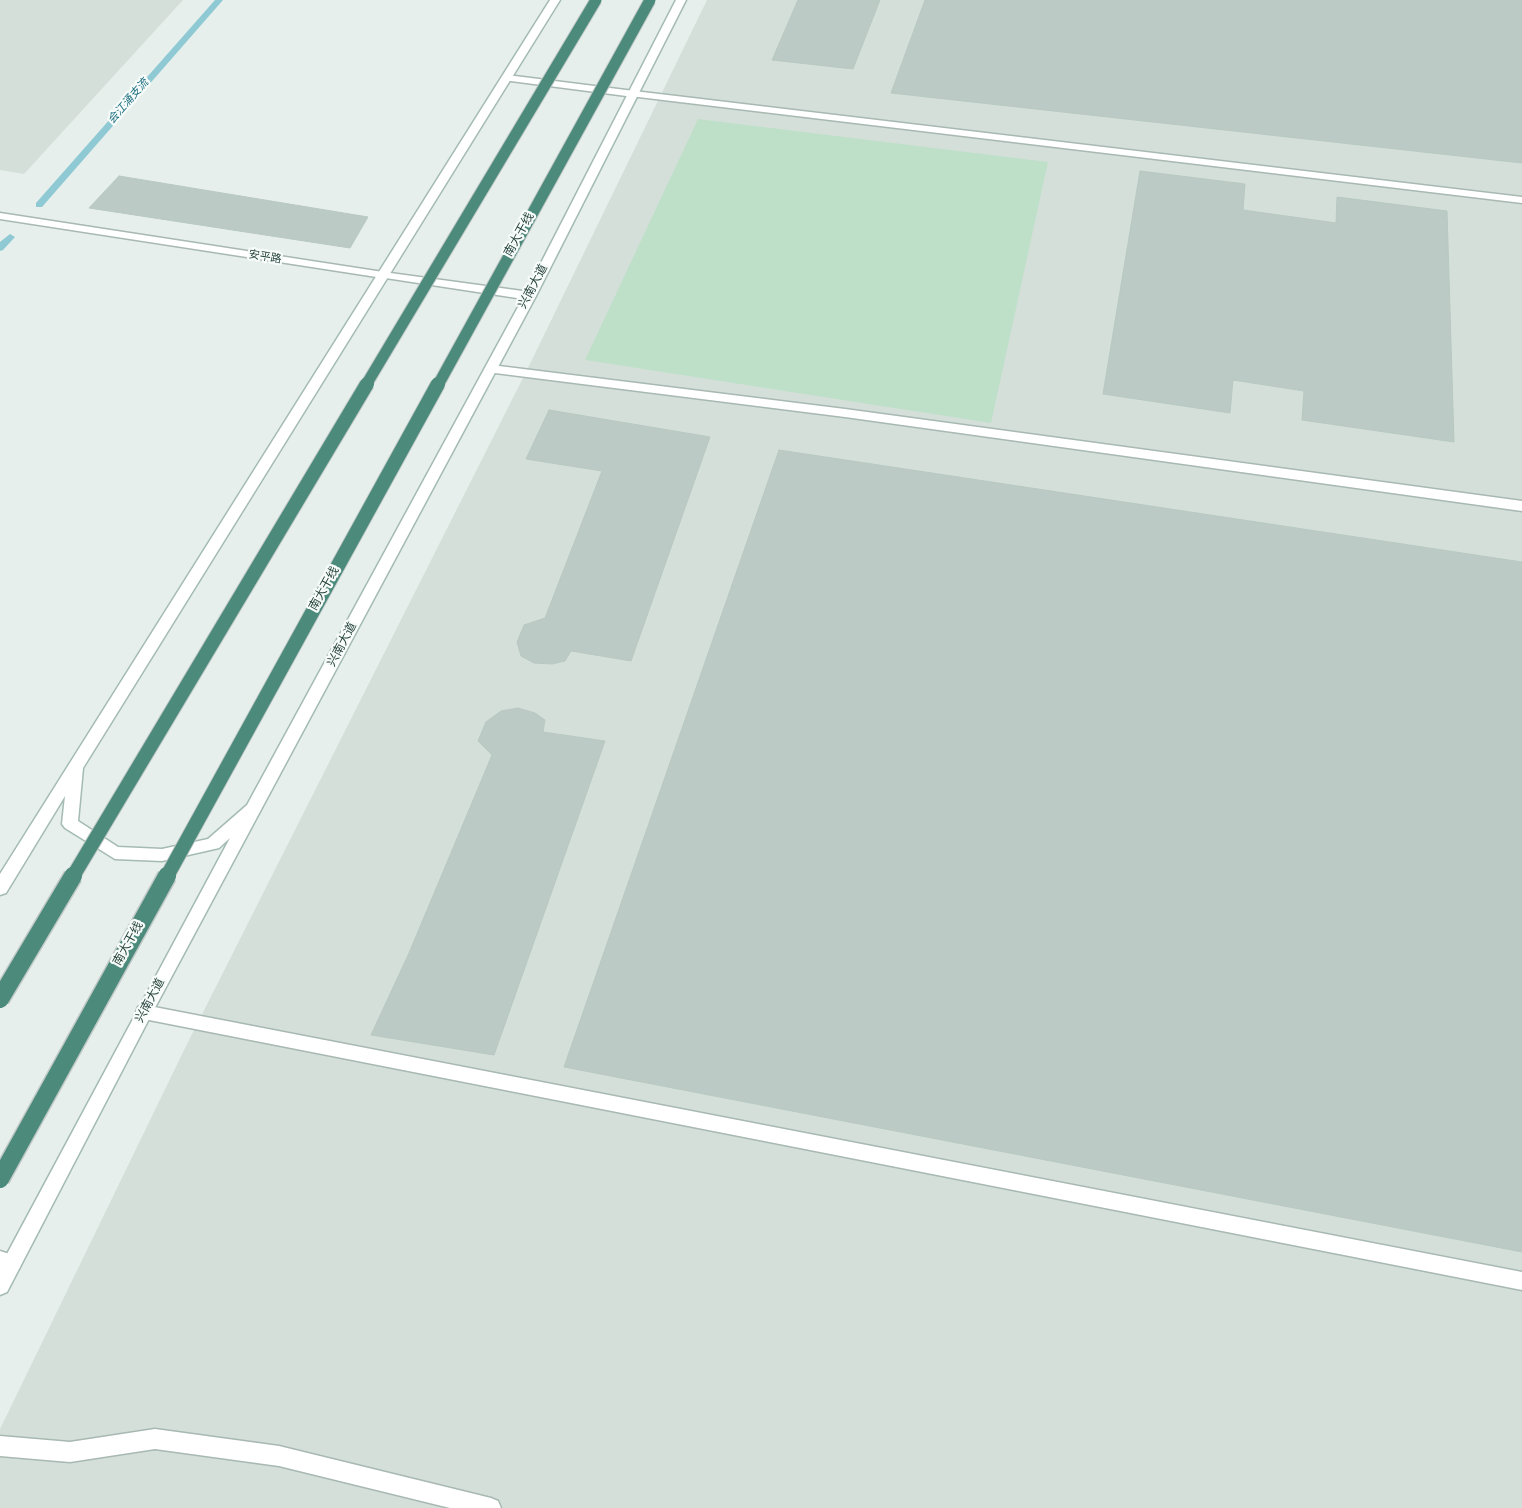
<!DOCTYPE html>
<html>
<head>
<meta charset="utf-8">
<style>
	body { margin:0 }
	canvas { display:block; background:#e6efeb }
</style>
</head>
<body>
<canvas width="1522" height="1508"></canvas>
<script>
const g = document.querySelector('canvas').getContext('2d');
g.lineJoin = 'round';
function fillPath(path, color) {
  g.fillStyle = color;
  g.fill(path, 'evenodd');
}
function shape(rows) {
  const path = new Path2D();
  for (const r of rows) {
    path.moveTo(r[0], r[1]);
    for (let i = 2; i < r.length; i += 2) path.lineTo(r[i], r[i + 1]);
  }
  return path;
}
function stroke(path, color, width, dash) {
  g.strokeStyle = color;
  g.lineWidth = width;
  g.lineCap = dash ? 'butt' : 'round';
  g.setLineDash(dash || []);
  g.stroke(path);
}
function label(font, color, halo, rows, align = 'center') {
  g.font = font + ' Overpass,"Noto Sans SC",sans-serif';
  g.lineWidth = 4.5;
  g.setLineDash([]);
  g.textBaseline = 'middle';
  g.strokeStyle = halo;
  g.fillStyle = color;
  for (const [text, x, y, turn = 0] of rows) {
    g.save();
    g.translate(x, y);
    g.rotate((+turn || 0) * Math.PI / 180);
    g.textAlign = isNaN(turn) ? turn : align;
    if (halo) g.strokeText(text, 0, 0);
    g.fillText(text, 0, 0);
    g.restore();
  }
}
fillPath(shape([
	[0,0,183,0,24,174,0,170],
	[707,0,1522,0,1522,1508,0,1508,0,1429,186,1046,526,372]
]), '#d4dfda');
fillPath(shape([
	[698,119,1048,162,991,423,585,360]
]), '#bfe0c8');
fillPath(shape([
	[215,0,223,0,42,207,36,207,36,203,215,0],
	[10,234,15,237,3,250,0,251,0,242,10,234]
]), '#8ec9d4');
const building = shape([
	[798,0,880,0,853,69,772,60,798,0],
	[925,0,1522,0,1522,163,891,93,925,0],
	[1140,171,1245,184,1243,210,1336,223,1337,197,1447,211,1454,442,1302,420,1304,391,1233,380,1230,413,1103,394,1140,171],
	[119,176,368,217,350,248,89,208,119,176],
	[549,410,710,437,631,661,571,651,565,661,552,664,534,663,521,656,517,642,524,625,545,618,602,471,526,459,549,410],
	[779,450,1522,562,1522,1252,564,1067,779,450],
	[518,708,535,713,545,720,543,732,605,741,494,1055,371,1035,409,953,492,755,478,741,486,722,501,711,518,708]
]);
fillPath(building, '#bbcac4');
stroke(building, '#b8c9c2', 1);
const service = shape([
	[634,91,1522,197,1522,203,630,96,629,94,634,91],
	[491,365,845,409,1522,501,1522,511,845,417,487,372,485,369,487,366,491,365],
	[144,1005,1522,1272,1522,1290,144,1019,138,1017,136,1012,138,1007,144,1005],
	[155,1429,279,1446,491,1498,498,1501,501,1508,450,1508,279,1466,155,1449,70,1462,0,1456,0,1436,70,1442,155,1429]
]);
const minor = shape([
	[0,213,383,272,389,275,383,278,0,219,0,213]
]);
const tertiary = shape([
	[507,75,634,91,639,94,634,97,503,80,503,76,507,75],
	[383,272,530,292,536,296,530,300,379,277,377,275,383,272],
	[0,1251,19,1257,21,1263,19,1269,12,1272,0,1269,0,1251]
]);
const secondary = shape([
	[550,0,560,0,83,768,78,821,118,847,162,849,208,839,247,805,524,296,676,0,686,0,536,296,150,1017,7,1292,0,1295,0,1267,230,838,219,848,162,861,115,859,65,828,62,824,65,796,6,893,0,895,0,874,550,0]
]);
stroke(service, '#a8b8b2', 3);
stroke(minor, '#a8b8b2', 3);
stroke(tertiary, '#a8b8b2', 3);
stroke(secondary, '#a4bbb3', 3);
fillPath(service, '#fff');
fillPath(minor, '#fff');
fillPath(tertiary, '#fff');
fillPath(secondary, '#fff');
const trunkBridgeFar2 = shape([
	[366,385,596,0],
	[438,385,650,0]
]);
const trunkBridgeFar1 = shape([
	[72,878,367,384],
	[166,878,438,384]
]);
const trunkBridge = shape([
	[0,999,73,876],
	[0,1179,167,876]
]);
stroke(trunkBridgeFar2, '#c2cac8', 13, []);
stroke(trunkBridgeFar1, '#c2cac8', 16, []);
stroke(trunkBridge, '#c2cac8', 21, []);
stroke(trunkBridgeFar2, '#4c8a7c', 11);
stroke(trunkBridgeFar1, '#4c8a7c', 14);
stroke(trunkBridge, '#4c8a7c', 18);
label('italic 11px', '#1c6f80', '#f7fbf9', [
	["会江涌支流",129,102,-49]
]);
label('11px', '#24423a', '#f7fbf9', [
	["安平路",265,258,9]
]);
label('12px', '#24423a', '#f7fbf9', [
	["南大干线",520,235,-61],
	["兴南大道",534,287,-62],
	["南大干线",325,589,-61],
	["兴南大道",343,645,-62],
	["南大干线",129,944,-61],
	["兴南大道",151,1001,-62]
]);
</script>
</body>
</html>
